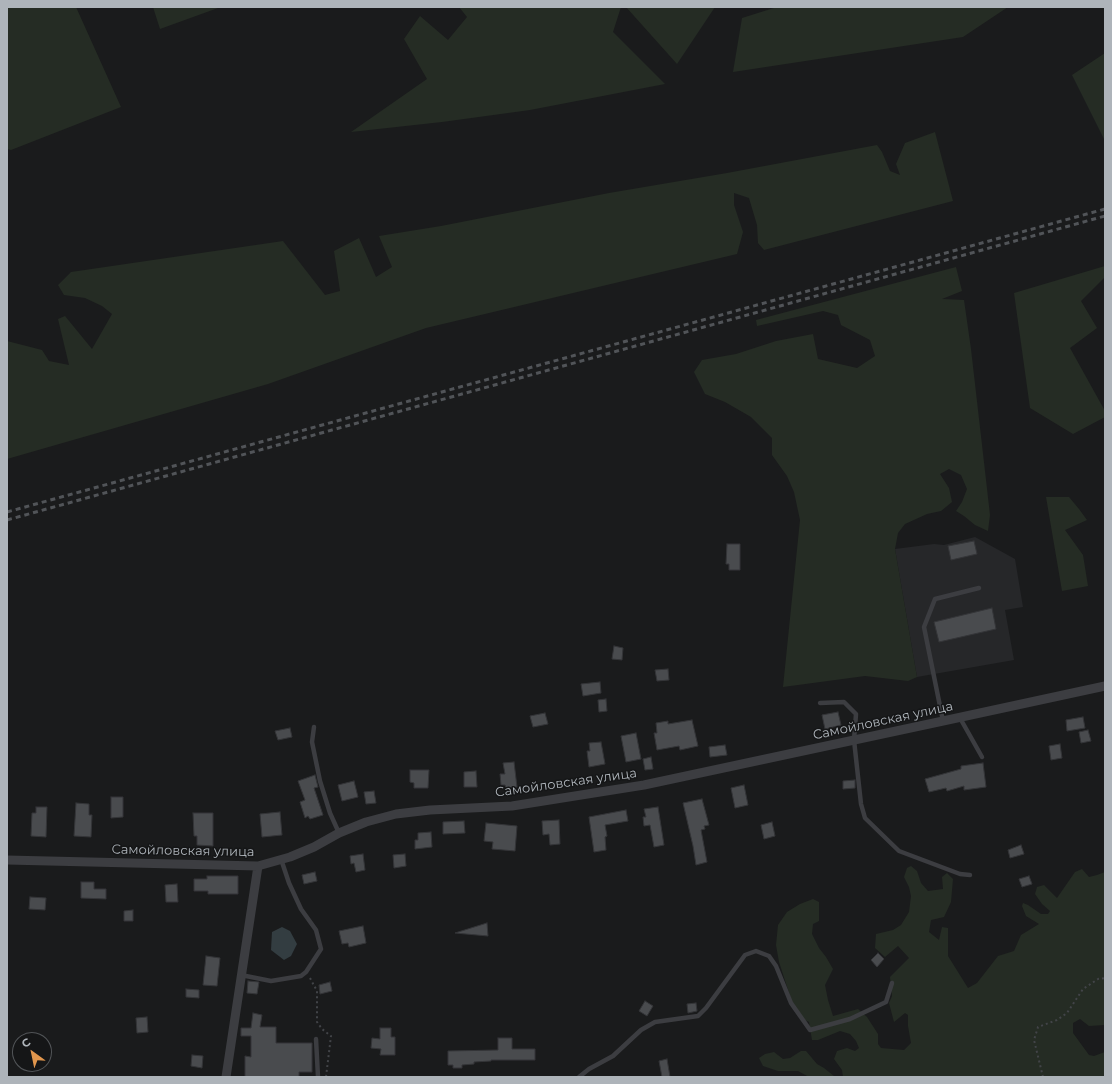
<!DOCTYPE html>
<html>
<head>
<meta charset="utf-8">
<style>
	body { margin:0 }
	#map { position:relative; width:1112px; height:1084px; overflow:hidden; background:#1a1b1c; font-family:Montserrat,sans-serif }
	canvas { display:block }
	.frame { position:absolute; inset:0; border:8px solid #aeb4ba; pointer-events:none }
	.north { position:absolute; left:12px; top:1032px; width:40px; height:40px; box-sizing:border-box; background:#151617; border:1px solid #525558; border-radius:50%; rotate:327deg; font-size:11px; font-weight:700; line-height:16px; text-align:center; color:#aeb4ba }
	.north::after { content:''; display:block; margin:auto; width:14px; height:18px; background:#e1964d; clip-path:polygon(50% 0,100% 100%,50% 72%,0 100%) }
</style>
</head>
<body>
<div id="map">
<canvas width="1112" height="1084"></canvas>
<div class="frame"></div>
<div class="north">С</div>
</div>
<script>
const g = document.querySelector('canvas').getContext('2d');
g.lineJoin = 'round';
function fillPath(path, color) {
  g.fillStyle = color;
  g.fill(path, 'evenodd');
}
function shape(rows) {
  const path = new Path2D();
  for (const r of rows) {
    path.moveTo(r[0], r[1]);
    for (let i = 2; i < r.length; i += 2) path.lineTo(r[i], r[i + 1]);
  }
  return path;
}
function stroke(path, color, width, dash) {
  g.strokeStyle = color;
  g.lineWidth = width;
  g.lineCap = dash ? 'butt' : 'round';
  g.setLineDash(dash || []);
  g.stroke(path);
}
function label(font, color, halo, rows, align = 'center') {
  g.font = font + ' Montserrat,sans-serif';
  g.lineWidth = 3;
  g.setLineDash([]);
  g.textBaseline = 'middle';
  g.strokeStyle = halo;
  g.fillStyle = color;
  for (const [text, x, y, turn = 0] of rows) {
    g.save();
    g.translate(x, y);
    g.rotate((+turn || 0) * Math.PI / 180);
    g.textAlign = isNaN(turn) ? turn : align;
    if (halo) g.strokeText(text, 0, 0);
    g.fillText(text, 0, 0);
    g.restore();
  }
}
fillPath(shape([
	[975,537,1015,559,1023,607,1005,610,1014,660,917,677,895,549,934,544,944,545]
]), '#262729');
fillPath(shape([
	[7,7,76,7,121,107,11,150,7,149],
	[153,7,217,7,218,8,160,29],
	[459,7,621,7,613,32,665,84,530,110,442,122,351,132,427,79,404,39,420,16,448,40,467,17],
	[626,7,715,7,677,64],
	[777,7,1008,7,963,37,733,72,742,18],
	[1105,53,1105,141,1072,75],
	[935,132,953,201,764,250,758,243,757,225,749,198,734,193,734,205,743,232,737,254,426,328,268,384,7,459,7,341,42,350,49,361,69,365,58,319,65,316,92,349,112,314,102,306,85,298,64,295,58,285,71,272,283,241,325,295,340,291,334,251,359,238,376,277,392,267,379,236,441,226,609,193,727,173,877,145,882,152,890,171,900,175,896,164,905,143],
	[1105,266,1105,277,1081,301,1097,328,1070,348,1105,411,1105,417,1073,434,1030,408,1014,293],
	[956,267,962,291,942,299,964,300,971,349,985,471,990,515,988,531,975,525,964,516,956,511,962,502,967,489,961,475,949,469,940,474,949,488,952,502,941,511,927,514,905,524,898,533,895,549,917,677,908,681,865,676,783,687,800,520,794,492,787,476,772,455,772,438,751,417,725,402,705,394,694,372,702,360,736,354,776,341,813,334,818,359,857,368,875,356,870,340,841,325,838,315,823,311,757,326,756,320],
	[1046,497,1069,497,1079,509,1087,520,1065,530,1083,555,1088,586,1062,591],
	[911,866,917,871,921,883,928,891,943,889,942,877,947,873,953,879,951,902,944,917,931,920,929,932,939,940,942,927,948,928,948,956,968,988,977,983,998,956,1014,951,1021,935,1039,924,1026,916,1022,906,1023,903,1028,905,1041,914,1048,914,1050,911,1042,904,1035,894,1037,887,1044,885,1057,898,1075,872,1082,869,1089,877,1097,875,1105,872,1105,1025,1089,1026,1080,1019,1073,1023,1073,1033,1089,1055,1094,1056,1105,1052,1105,1077,843,1077,842,1070,834,1059,837,1051,847,1048,855,1051,859,1048,856,1041,850,1034,840,1031,818,1040,812,1040,809,1022,799,1017,792,1002,779,962,776,945,778,925,787,912,800,904,813,899,819,902,819,921,813,924,812,934,819,948,826,957,833,969,825,985,828,1000,833,1016,858,1009,867,1017,878,1034,878,1044,881,1048,904,1050,911,1043,908,1026,908,1015,905,1013,894,1022,889,1003,892,996,890,977,909,958,898,946,885,957,875,948,876,934,893,930,901,925,909,912,911,896,909,887,904,877,907,868],
	[801,1051,806,1051,817,1064,824,1068,834,1076,838,1077,809,1077,798,1071,778,1071,763,1066,759,1058,765,1054,774,1052,783,1059,790,1058]
]), '#252c24');
fillPath(shape([
	[282,927,290,931,297,944,291,956,284,960,271,950,272,932]
]), '#333d41');
const building = shape([
	[974,541,977,554,951,560,948,546,974,541],
	[727,544,740,544,740,570,729,570,729,564,726,564,727,544],
	[992,608,996,629,939,642,934,622,992,608],
	[614,646,623,648,622,660,612,659,614,646],
	[668,669,669,680,657,681,655,670,668,669],
	[600,682,601,693,583,696,581,684,600,682],
	[606,699,607,711,599,712,598,700,606,699],
	[838,712,841,725,825,729,822,715,838,712],
	[545,713,548,724,533,727,530,716,545,713],
	[1083,717,1085,728,1067,731,1066,720,1083,717],
	[692,720,698,746,680,750,679,746,657,750,654,733,657,733,656,723,668,721,668,724,692,720],
	[290,728,292,737,278,740,275,731,290,728],
	[1088,730,1091,741,1081,743,1079,732,1088,730],
	[636,733,641,759,626,762,621,736,636,733],
	[601,742,605,764,589,767,587,751,590,751,589,743,601,742],
	[1060,744,1062,758,1051,760,1049,746,1060,744],
	[725,745,727,755,710,757,709,747,725,745],
	[651,757,653,769,645,770,643,759,651,757],
	[514,762,517,787,506,788,505,785,501,785,500,774,505,774,503,763,514,762],
	[983,763,986,787,964,790,964,786,947,791,946,788,929,792,925,779,961,769,961,766,983,763],
	[410,770,429,770,428,788,414,788,414,783,410,782,410,770],
	[476,771,477,787,464,787,464,772,476,771],
	[315,775,318,787,314,788,323,815,310,819,308,816,305,818,300,802,305,800,298,781,315,775],
	[855,780,855,788,843,789,843,781,855,780],
	[354,781,358,797,342,801,338,785,354,781],
	[744,785,748,805,735,808,731,788,744,785],
	[374,791,376,803,366,804,364,792,374,791],
	[111,797,123,797,123,817,111,818,111,797],
	[702,799,709,825,704,826,705,829,701,830,707,862,696,865,693,846,683,803,702,799],
	[76,803,89,804,89,815,92,815,91,837,74,836,76,803],
	[36,807,47,807,46,837,31,836,32,813,36,813,36,807],
	[658,807,664,845,654,847,650,825,644,826,643,817,646,817,644,809,658,807],
	[626,810,628,821,605,825,607,836,605,837,606,850,594,852,589,817,626,810],
	[280,812,282,835,262,837,260,814,280,812],
	[193,813,213,813,213,846,197,845,197,836,194,836,193,813],
	[559,820,560,844,550,845,549,834,543,835,542,821,559,820],
	[464,821,465,833,443,834,443,822,464,821],
	[772,822,775,836,764,839,761,825,772,822],
	[486,823,517,826,515,851,492,849,493,842,484,841,486,823],
	[431,832,432,847,415,849,415,840,418,840,418,833,431,832],
	[1021,845,1024,854,1010,858,1008,850,1021,845],
	[363,854,365,870,356,872,354,863,351,864,350,856,363,854],
	[405,854,406,866,394,868,393,855,405,854],
	[315,872,317,881,304,884,302,875,315,872],
	[207,876,238,876,238,894,208,894,208,891,194,891,194,879,207,879,207,876],
	[1029,876,1032,884,1022,887,1019,879,1029,876],
	[81,882,94,882,94,889,106,889,106,899,81,898,81,882],
	[177,884,178,902,166,902,165,885,177,884],
	[30,897,46,898,45,910,29,909,30,897],
	[133,910,133,921,124,921,124,911,133,910],
	[487,923,488,936,455,933,487,923],
	[363,926,366,943,349,947,348,943,342,944,339,931,363,926],
	[878,953,884,959,877,967,871,960,878,953],
	[206,956,220,958,217,986,203,985,206,956],
	[248,981,259,982,257,994,247,993,248,981],
	[330,982,332,991,320,994,319,985,330,982],
	[186,989,199,990,199,998,186,997,186,989],
	[645,1001,653,1006,647,1016,639,1011,645,1001],
	[696,1003,697,1011,688,1013,687,1004,696,1003],
	[253,1013,262,1015,260,1027,276,1027,276,1043,312,1043,312,1072,299,1072,299,1077,245,1077,245,1056,251,1057,251,1036,241,1036,241,1028,251,1028,253,1013],
	[147,1017,148,1032,137,1033,136,1018,147,1017],
	[380,1028,391,1028,391,1037,395,1037,395,1055,380,1055,381,1049,371,1048,372,1038,380,1039,380,1028],
	[498,1038,512,1038,512,1049,535,1049,535,1060,491,1060,491,1061,474,1062,474,1064,462,1065,462,1068,453,1068,453,1065,448,1065,448,1051,498,1050,498,1038],
	[192,1055,203,1056,202,1068,191,1066,192,1055],
	[667,1059,670,1077,662,1077,659,1061,667,1059]
]);
fillPath(building, '#494b4e');
stroke(building, '#343538', 1);
stroke(shape([
	[310,978,317,991,317,1022,322,1029,331,1036,326,1077],
	[1043,1077,1034,1040,1038,1027,1057,1020,1067,1013,1083,989,1098,979,1105,978]
]), '#424448', 2, [2, 3]);
stroke(shape([
	[820,703,844,702,856,714,854,740,861,804,865,818,899,851,960,874,970,875],
	[960,718,982,757],
	[943,721,924,627,935,599,979,588],
	[314,727,312,742,320,781,330,813,339,833],
	[241,975,271,981,301,976,306,972,321,949,316,930,301,909,289,883,281,859],
	[316,1039,318,1077],
	[579,1077,589,1069,613,1056,641,1030,655,1022,698,1016,706,1008,745,955,756,951,769,956,776,966,791,1003,810,1030,850,1019,886,1002,892,983]
]), '#3c3d41', 4.5);
stroke(shape([
	[7,860,258,866,290,857,314,847,339,833,366,822,396,814,430,810,512,806,644,785,943,721,1105,686],
	[226,1077,258,866]
]), '#3c3d41', 9);
stroke(shape([
	[7,512,1105,209],
	[7,520,1105,216]
]), '#515458', 3, [5, 4]);
label('13px', '#aeb4ba', '#151617', [
	["Самойловская улица",883,721,-12],
	["Самойловская улица",566,783,-8],
	["Самойловская улица",183,851,1]
]);
</script>
</body>
</html>
